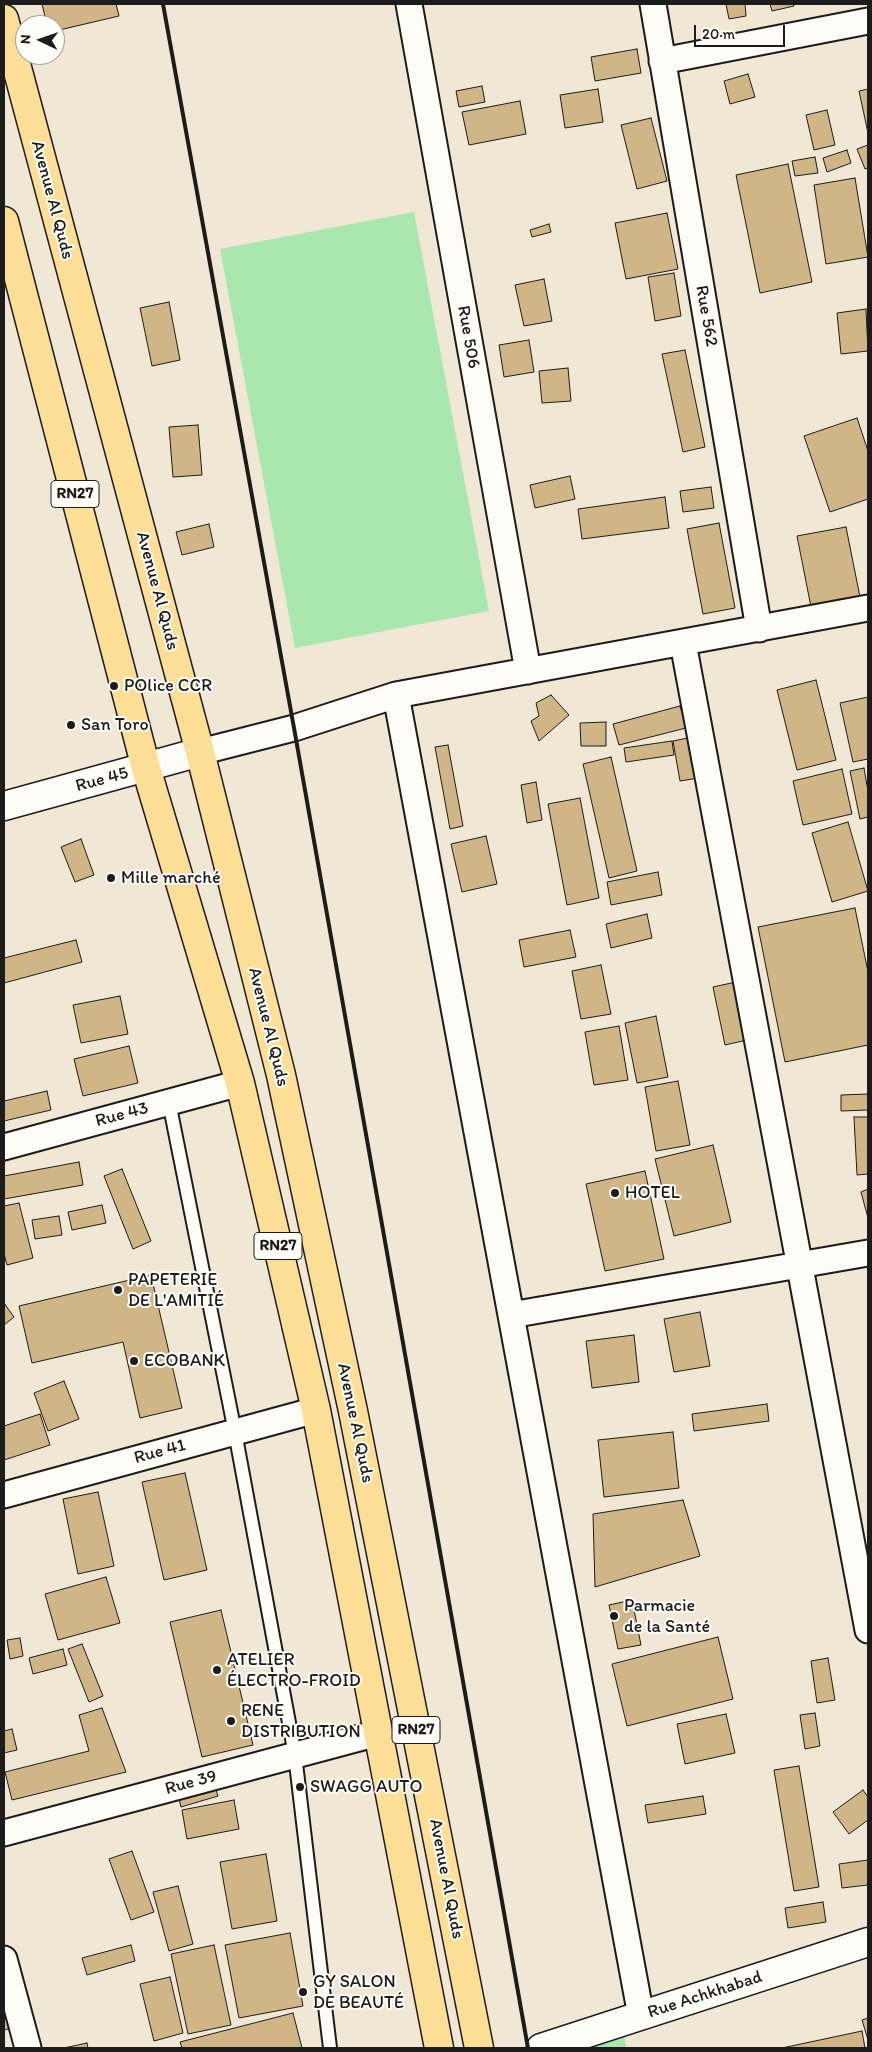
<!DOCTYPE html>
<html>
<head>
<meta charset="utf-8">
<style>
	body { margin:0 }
	#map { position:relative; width:872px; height:2052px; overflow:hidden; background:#f0e7d5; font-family:Itim,sans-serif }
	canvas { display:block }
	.frame { position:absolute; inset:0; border:5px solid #1c1c1c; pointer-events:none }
	.north { position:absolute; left:15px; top:15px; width:50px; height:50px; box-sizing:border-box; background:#fdfcf7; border:1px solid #a3a29f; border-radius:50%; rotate:273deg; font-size:14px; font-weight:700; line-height:20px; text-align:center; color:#1c1c1c }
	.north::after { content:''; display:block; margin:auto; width:18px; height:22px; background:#1c1c1c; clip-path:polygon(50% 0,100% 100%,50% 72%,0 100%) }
	.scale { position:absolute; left:694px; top:25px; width:91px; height:22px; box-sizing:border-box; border:2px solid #1c1c1c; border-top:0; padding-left:6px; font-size:15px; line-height:18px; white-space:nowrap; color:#1c1c1c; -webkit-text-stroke:4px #fdfcf7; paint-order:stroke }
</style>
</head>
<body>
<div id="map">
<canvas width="872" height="2052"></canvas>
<div class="frame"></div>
<div class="north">N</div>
<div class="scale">20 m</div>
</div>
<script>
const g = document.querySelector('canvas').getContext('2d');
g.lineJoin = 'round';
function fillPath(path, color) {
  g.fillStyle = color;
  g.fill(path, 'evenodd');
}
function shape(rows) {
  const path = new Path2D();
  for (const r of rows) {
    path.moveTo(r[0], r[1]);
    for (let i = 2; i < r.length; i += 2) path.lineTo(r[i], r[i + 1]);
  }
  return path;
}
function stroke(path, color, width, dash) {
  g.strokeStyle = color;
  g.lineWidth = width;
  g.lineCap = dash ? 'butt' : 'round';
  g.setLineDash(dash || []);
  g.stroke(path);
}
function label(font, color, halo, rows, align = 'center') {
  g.font = font + ' Itim,sans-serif';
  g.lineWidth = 4;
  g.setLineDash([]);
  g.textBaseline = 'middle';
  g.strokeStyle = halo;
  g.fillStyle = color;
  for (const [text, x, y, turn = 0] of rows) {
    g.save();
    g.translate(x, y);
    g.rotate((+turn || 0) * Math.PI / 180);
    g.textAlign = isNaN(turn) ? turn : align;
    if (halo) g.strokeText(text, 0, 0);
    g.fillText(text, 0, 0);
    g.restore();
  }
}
fillPath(shape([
	[414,212,489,611,295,648,220,249],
	[624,2034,626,2048,564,2048]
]), '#a9e7ae');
const building = shape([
	[42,4,116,4,119,16,55,31,55,25,47,25,42,4],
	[726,4,745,4,746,16,729,19,726,4],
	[770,4,793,4,794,6,772,11,770,4],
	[637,49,641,73,595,81,591,57,637,49],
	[748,74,755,97,730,104,724,81,748,74],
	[482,86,485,102,459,107,456,91,482,86],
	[598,89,603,122,565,128,560,95,598,89],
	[868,89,868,133,859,91,868,89],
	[520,101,526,134,469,145,462,112,520,101],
	[827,110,835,145,814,150,806,115,827,110],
	[651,118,667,181,637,189,621,125,651,118],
	[868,145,868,168,865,169,857,149,868,145],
	[847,150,851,163,827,172,823,158,847,150],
	[815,157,818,173,795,176,792,161,815,157],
	[788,164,812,282,760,293,736,175,788,164],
	[855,178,868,257,826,264,814,185,855,178],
	[667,213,678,269,626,279,615,223,667,213],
	[549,224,551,232,532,237,530,230,549,224],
	[674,273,681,316,655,321,648,277,674,273],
	[544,279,552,321,524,326,515,285,544,279],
	[169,302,180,360,152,366,140,308,169,302],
	[866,309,868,351,841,354,837,313,866,309],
	[529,340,534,372,504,377,499,345,529,340],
	[685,350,705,447,683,452,662,354,685,350],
	[568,368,571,401,542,403,539,371,568,368],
	[857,418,868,451,868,499,830,512,804,436,857,418],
	[198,425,202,475,173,477,169,427,198,425],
	[570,476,575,499,535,508,530,485,570,476],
	[711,487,714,508,683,512,680,491,711,487],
	[665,497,669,528,582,539,578,509,665,497],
	[719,523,735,608,703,614,687,529,719,523],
	[209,524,214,547,182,555,176,532,209,524],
	[846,527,860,597,811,607,797,536,846,527],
	[816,680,836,760,797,770,777,690,816,680],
	[551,695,569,715,539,741,531,721,539,716,536,703,551,695],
	[868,697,868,759,853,762,840,703,868,697],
	[680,706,686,728,619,745,613,724,680,706],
	[606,722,606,746,581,746,580,723,606,722],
	[698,736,705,777,680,781,673,741,698,736],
	[672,741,674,755,626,762,624,748,672,741],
	[448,745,463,826,450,829,435,747,448,745],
	[611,757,637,871,609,878,583,764,611,757],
	[864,768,868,791,868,817,860,819,850,771,864,768],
	[842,769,852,814,803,825,793,781,842,769],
	[536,782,542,820,527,823,521,785,536,782],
	[580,798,599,898,567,905,548,804,580,798],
	[848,822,868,891,832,902,812,833,848,822],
	[486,836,497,884,462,892,451,844,486,836],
	[81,839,94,875,75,882,61,847,81,839],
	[658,872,662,895,611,905,607,882,658,872],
	[855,908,868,972,868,1045,785,1062,758,927,855,908],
	[647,914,652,938,611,948,606,924,647,914],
	[570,930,576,957,524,967,519,940,570,930],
	[76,940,82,962,4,983,4,958,76,940],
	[601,965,611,1014,581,1019,572,971,601,965],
	[736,982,747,1040,725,1045,713,987,736,982],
	[120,996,128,1034,81,1043,73,1005,120,996],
	[656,1016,668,1077,637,1083,625,1023,656,1016],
	[619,1026,628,1080,594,1085,585,1032,619,1026],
	[129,1046,138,1083,83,1096,74,1059,129,1046],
	[678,1081,690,1145,656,1151,645,1087,678,1081],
	[47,1091,51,1110,4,1121,4,1101,47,1091],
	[868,1094,868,1110,841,1111,841,1095,868,1094],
	[854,1117,868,1117,868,1174,857,1175,854,1117],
	[713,1145,731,1222,674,1236,655,1159,713,1145],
	[79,1162,83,1185,4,1199,4,1176,79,1162],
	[122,1169,151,1241,133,1249,104,1176,122,1169],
	[645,1171,664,1259,605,1271,586,1184,645,1171],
	[868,1189,868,1218,861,1192,868,1189],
	[19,1203,33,1258,7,1265,4,1254,4,1206,19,1203],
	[102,1205,106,1223,72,1230,68,1212,102,1205],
	[59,1216,62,1235,35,1239,32,1220,59,1216],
	[151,1275,182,1408,140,1418,123,1342,32,1363,19,1306,151,1275],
	[4,1303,14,1317,4,1325,4,1303],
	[700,1312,710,1366,674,1372,664,1319,700,1312],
	[634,1335,639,1382,592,1388,586,1341,634,1335],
	[64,1381,79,1419,48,1431,34,1393,64,1381],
	[767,1404,769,1421,694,1431,692,1414,767,1404],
	[40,1414,50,1445,4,1460,4,1426,40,1414],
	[673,1432,679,1488,604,1497,598,1440,673,1432],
	[185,1473,207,1570,164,1580,142,1482,185,1473],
	[98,1492,114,1566,78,1574,63,1499,98,1492],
	[683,1500,700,1556,595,1587,593,1514,683,1500],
	[106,1577,120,1623,58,1640,45,1594,106,1577],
	[632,1600,641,1645,618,1649,609,1605,632,1600],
	[221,1610,253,1745,202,1757,170,1622,221,1610],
	[718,1637,733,1699,627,1726,612,1664,718,1637],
	[20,1638,23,1656,10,1659,7,1640,20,1638],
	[82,1644,103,1696,89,1702,68,1649,82,1644],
	[63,1649,67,1665,33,1674,29,1658,63,1649],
	[828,1658,835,1700,817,1703,811,1661,828,1658],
	[102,1708,126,1772,12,1800,5,1772,89,1751,79,1715,102,1708],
	[815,1713,820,1746,805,1749,800,1715,815,1713],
	[726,1714,735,1753,685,1764,677,1724,726,1714],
	[12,1729,17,1750,4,1753,4,1731,12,1729],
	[799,1766,819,1887,794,1891,774,1770,799,1766],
	[214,1784,218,1796,181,1807,178,1795,214,1784],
	[863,1790,868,1797,868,1820,849,1834,833,1812,863,1790],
	[703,1796,706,1814,648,1823,645,1805,703,1796],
	[234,1800,239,1829,187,1839,182,1810,234,1800],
	[132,1851,154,1912,131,1920,109,1859,132,1851],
	[266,1854,277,1921,232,1929,220,1862,266,1854],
	[868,1860,868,1885,842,1888,839,1864,868,1860],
	[178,1886,193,1944,169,1951,153,1892,178,1886],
	[823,1902,826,1922,788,1928,785,1908,823,1902],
	[290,1933,303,2006,239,2018,225,1945,290,1933],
	[131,1945,135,1961,87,1975,82,1958,131,1945],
	[214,1945,231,2025,188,2034,171,1954,214,1945],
	[170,1977,183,2033,154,2041,140,1984,170,1977],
	[4,2002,16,2027,4,2030,4,2002],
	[293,2013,302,2048,182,2048,180,2042,293,2013],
	[868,2018,868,2040,862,2020,868,2018],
	[862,2031,865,2048,782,2048,862,2031],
	[87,2043,88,2048,64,2048,87,2043]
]);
fillPath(building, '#d0b686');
stroke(building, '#1c1c1c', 1);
const service = shape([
	[169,1102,235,1432,295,1755,330,2048]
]);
const minor = shape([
	[409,4,528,671],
	[653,4,759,629],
	[662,61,868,21],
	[683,643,868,1630],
	[396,695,641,2016],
	[200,752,294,728,396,695,868,608],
	[4,1147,240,1083],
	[511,1315,868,1253],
	[4,1495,316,1410],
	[4,1833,378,1733],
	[4,1959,28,2048]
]);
const tertiary = shape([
	[4,806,200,752],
	[541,2048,868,1942]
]);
const primary = shape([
	[4,19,200,752,281,1075,353,1411,479,2048],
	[4,221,146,768,240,1083,316,1410,439,2048]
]);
stroke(service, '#1c1c1c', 16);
stroke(minor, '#1c1c1c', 29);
stroke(tertiary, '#1c1c1c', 31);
stroke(primary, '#1c1c1c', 31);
stroke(service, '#fdfcf7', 12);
stroke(minor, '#fdfcf7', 25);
stroke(tertiary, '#fdfcf7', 28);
stroke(primary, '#fcde96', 28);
stroke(shape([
	[163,4,294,728,528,2048]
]), '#1c1c1c', 4);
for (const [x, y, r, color] of [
	[114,686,5,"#1c1c1c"],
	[71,725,5,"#1c1c1c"],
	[111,878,5,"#1c1c1c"],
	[615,1193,5,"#1c1c1c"],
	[118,1290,5,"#1c1c1c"],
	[134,1361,5,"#1c1c1c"],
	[614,1616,5,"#1c1c1c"],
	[217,1670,5,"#1c1c1c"],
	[231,1721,5,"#1c1c1c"],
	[300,1787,5,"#1c1c1c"],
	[303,1992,5,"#1c1c1c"]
]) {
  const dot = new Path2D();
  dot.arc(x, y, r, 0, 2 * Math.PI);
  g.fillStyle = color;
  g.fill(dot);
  stroke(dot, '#fdfcf7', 2);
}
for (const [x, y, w] of [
	[75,494,48],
	[278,1246,48],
	[416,1730,48]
]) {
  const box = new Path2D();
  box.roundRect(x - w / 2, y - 13.5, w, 27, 4);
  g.fillStyle = '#fdfcf7';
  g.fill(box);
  stroke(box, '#1c1c1c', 1);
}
label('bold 16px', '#1c1c1c', null, [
	["RN27",75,494],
	["RN27",278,1246],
	["RN27",416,1730]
]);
label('18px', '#1c1c1c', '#fdfcf7', [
	["Avenue Al Quds",52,200,75],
	["Rue 562",706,316,80],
	["Rue 506",468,337,80],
	["Avenue Al Quds",157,591,75],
	["Rue 45",102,780,-15],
	["Avenue Al Quds",268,1027,76],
	["Rue 43",122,1115,-15],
	["Avenue Al Quds",355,1423,78],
	["Rue 41",160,1452,-15],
	["Rue 39",191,1783,-15],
	["Avenue Al Quds",446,1879,79],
	["Rue Achkhabad",705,1995,-18]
]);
label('18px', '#1c1c1c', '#fdfcf7', [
	["POlice CCR",124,686],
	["San Toro",81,725],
	["Mille marché",121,878],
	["HOTEL",625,1193],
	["PAPETERIE",128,1280],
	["DE L'AMITIÉ",128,1301],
	["ECOBANK",144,1361],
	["Parmacie",624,1606],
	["de la Santé",624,1627],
	["ATELIER",227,1660],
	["ÉLECTRO-FROID",227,1681],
	["RENE",241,1711],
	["DISTRIBUTION",241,1732],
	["SWAGG AUTO",310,1787],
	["GY SALON",313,1982],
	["DE BEAUTÉ",313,2003]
], 'left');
</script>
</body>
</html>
